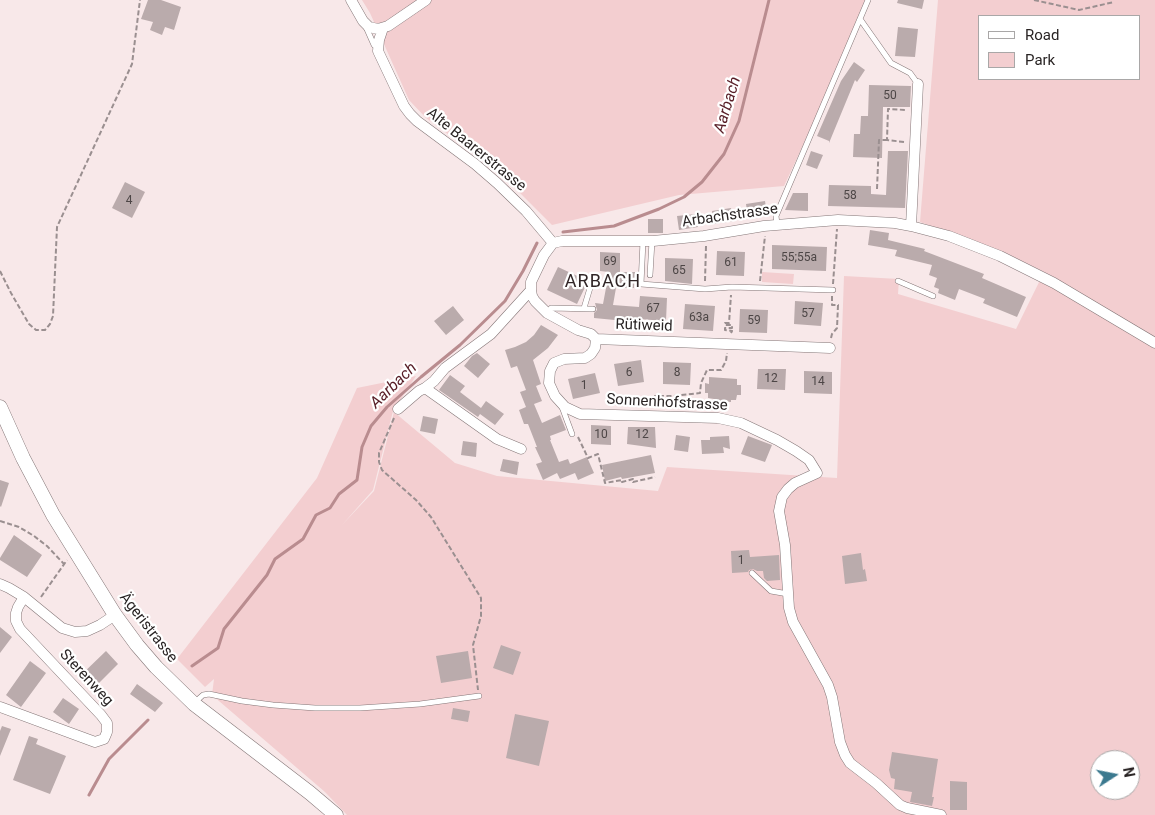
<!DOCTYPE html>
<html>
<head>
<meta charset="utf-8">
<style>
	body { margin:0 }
	#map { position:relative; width:1155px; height:815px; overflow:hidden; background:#f8e8e9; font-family:Roboto,sans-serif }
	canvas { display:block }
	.legend { position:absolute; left:978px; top:15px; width:162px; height:65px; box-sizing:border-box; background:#fff; border:1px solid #a9a7a7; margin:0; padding:6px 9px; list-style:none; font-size:15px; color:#292424 }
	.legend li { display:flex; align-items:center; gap:10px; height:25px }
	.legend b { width:25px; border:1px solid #a9a7a7 }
	.north { position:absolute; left:1090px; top:750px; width:50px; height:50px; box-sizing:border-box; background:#fff; border:1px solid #a9a7a7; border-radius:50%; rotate:79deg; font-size:14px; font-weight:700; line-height:20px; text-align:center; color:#292424 }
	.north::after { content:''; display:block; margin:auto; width:18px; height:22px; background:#3b798f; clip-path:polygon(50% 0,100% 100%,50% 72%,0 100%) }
</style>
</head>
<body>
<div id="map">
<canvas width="1155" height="815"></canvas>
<ul class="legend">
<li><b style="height:6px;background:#fff"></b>Road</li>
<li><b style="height:14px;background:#f3ced0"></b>Park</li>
</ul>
<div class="north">N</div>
</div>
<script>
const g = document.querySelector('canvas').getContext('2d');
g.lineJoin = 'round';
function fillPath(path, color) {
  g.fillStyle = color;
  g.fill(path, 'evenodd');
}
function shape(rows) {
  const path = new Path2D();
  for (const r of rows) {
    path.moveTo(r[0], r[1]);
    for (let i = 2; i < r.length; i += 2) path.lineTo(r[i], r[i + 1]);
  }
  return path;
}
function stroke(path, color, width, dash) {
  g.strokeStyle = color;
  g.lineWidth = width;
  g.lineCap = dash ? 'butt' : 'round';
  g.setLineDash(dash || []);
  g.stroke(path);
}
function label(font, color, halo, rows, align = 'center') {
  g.font = font + ' Roboto,sans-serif';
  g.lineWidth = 4.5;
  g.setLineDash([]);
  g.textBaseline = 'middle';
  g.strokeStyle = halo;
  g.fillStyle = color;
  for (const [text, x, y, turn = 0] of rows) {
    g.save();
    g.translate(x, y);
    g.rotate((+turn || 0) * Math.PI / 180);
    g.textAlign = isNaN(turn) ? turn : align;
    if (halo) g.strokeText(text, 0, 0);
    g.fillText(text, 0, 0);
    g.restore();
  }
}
fillPath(shape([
	[362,0,871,0,784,186,679,195,552,225,507,180,467,148,426,118,409,100,370,13],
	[938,0,1155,0,1155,815,347,815,325,792,212,695,214,679,205,687,177,659,317,478,357,388,416,376,393,411,373,490,342,525,374,491,394,412,455,463,497,476,658,491,667,467,837,478,844,276,899,279,898,294,1016,329,1044,272,990,247,920,222],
	[979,16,1139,16,1139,79,979,79],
	[1100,760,1130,760,1130,790,1100,790],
	[762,272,794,274,793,284,762,282]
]), '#f3ced0');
stroke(shape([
	[563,232,614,226,659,209,684,197,702,182,724,154,739,121,769,0],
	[192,666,218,648,224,629,267,575,275,559,303,539,316,515,330,508,339,494,357,480,362,447,371,426,387,407,421,377,460,345,505,301,523,271,537,243],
	[89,795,109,759,148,720]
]), '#b98c8f', 3);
fillPath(shape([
	[148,0,161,0,181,7,174,30,165,27,162,35,150,30,153,22,141,19],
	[898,0,924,0,922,9,897,3],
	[898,27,918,29,915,57,895,56],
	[854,62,865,70,857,82,855,80,829,143,829,139,829,141,817,136,841,81],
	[869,85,911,86,910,107,883,107,882,158,853,157,854,134,860,134,861,116,868,116],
	[811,151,823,155,817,169,806,165],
	[888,151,908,151,905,208,828,206,829,185,871,186,871,194,886,195],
	[125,182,145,192,132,218,112,208],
	[793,193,808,193,808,211,785,210],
	[765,201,767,215,748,218,746,204],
	[731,208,733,221,714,224,712,211],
	[696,214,698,227,679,230,677,216],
	[648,219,663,219,663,233,648,233],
	[870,230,889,233,888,240,925,249,924,251,984,274,982,278,1026,297,1017,317,983,303,985,299,959,289,955,300,938,293,939,289,934,287,937,278,929,275,932,265,895,256,897,250,868,245],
	[772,245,827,247,826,271,772,269],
	[717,251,745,252,744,276,716,275],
	[600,252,620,253,620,272,635,272,634,288,616,288,613,305,639,307,640,296,667,298,666,321,625,318,625,321,594,318,594,313,597,310,595,303,603,304,609,272,600,271],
	[665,258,693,259,692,284,665,281],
	[558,267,588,281,577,304,547,290],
	[795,301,823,303,821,326,794,324],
	[685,304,715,306,713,331,683,329],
	[453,306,464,320,446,335,434,321],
	[740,309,768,310,767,333,739,332],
	[541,325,558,335,548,348,533,360,541,384,536,386,542,401,534,404,542,423,560,415,566,430,550,436,551,440,550,440,559,462,568,459,570,464,587,457,594,473,578,480,575,473,560,479,557,473,543,480,536,464,542,462,535,447,537,447,528,424,524,424,519,410,526,407,520,392,526,390,517,366,511,368,505,350,515,347,526,342,534,335],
	[477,353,490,364,478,378,464,366,472,356],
	[641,360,644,382,618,386,614,364],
	[663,362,691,363,690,385,663,384],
	[758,369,786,369,785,390,757,389],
	[804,371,832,372,832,394,804,393],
	[595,373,600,393,573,399,568,379],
	[450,375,465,386,460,392,481,408,486,401,504,414,495,425,480,414,478,417,439,390],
	[709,377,737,379,737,385,741,385,741,395,737,395,736,400,731,400,731,402,714,401,714,399,708,398,708,393,705,393,705,383,709,384],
	[423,416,438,419,435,434,420,431],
	[591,425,611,426,611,445,591,444],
	[628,427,655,427,656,448,627,444],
	[676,435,690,437,688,452,674,450],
	[729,436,730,449,723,447,724,453,702,454,701,440,710,440,710,437],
	[748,436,772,445,765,462,741,454],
	[463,441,477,443,476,457,461,455],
	[651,455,655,473,622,479,621,477,605,481,602,465],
	[503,459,519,462,517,475,500,471],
	[0,480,9,483,1,507,0,506],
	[14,535,42,555,27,577,0,560,0,558],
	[749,550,750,557,779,555,780,580,767,581,764,578,763,571,757,571,753,569,749,570,748,572,732,573,731,551],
	[861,553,863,570,865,569,867,581,845,584,842,556],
	[0,627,12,637,0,653],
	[501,645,521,652,513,675,493,668],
	[106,651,118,664,92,690,79,677],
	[468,651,472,678,441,683,436,656],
	[30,661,46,673,21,707,6,695],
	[137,684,163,703,155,712,130,694],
	[63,698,79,709,69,724,53,712],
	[453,708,470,711,468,722,451,719],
	[515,714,549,721,539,766,506,758],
	[2,726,11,729,0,756,0,731],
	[29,736,38,739,36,744,66,756,50,794,13,780],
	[892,752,938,759,932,797,934,797,932,806,910,802,912,792,894,789,895,779,891,778,889,770],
	[950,781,967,782,967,810,950,810]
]), '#baabac');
const service = shape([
	[860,19,891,63,910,73,918,84],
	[366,27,374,45,378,47],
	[777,224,776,216,868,0],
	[643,241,641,284,705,289,732,287,833,290],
	[650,275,652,241],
	[898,281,933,296],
	[584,308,590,288],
	[547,313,551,308,593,309],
	[562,407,572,434],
	[752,573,771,591,788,594],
	[194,703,203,695,209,694,242,701,273,705,315,708,360,708,420,704,479,696]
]);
const minor = shape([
	[351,0,363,21,369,27,378,29,388,26,426,0],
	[383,28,379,40,378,51,404,106,410,114,417,121,475,164,497,183,526,211,553,243],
	[911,226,918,84],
	[553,243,562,241,653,241,704,236,764,226,838,220,895,223,911,226,949,236,1000,256,1054,283,1155,343],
	[553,243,544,255,531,282,531,290,532,296,535,301,547,313,578,330,591,334,596,339,830,348],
	[596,339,595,348,591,354,585,358,564,359,554,363,550,371,549,383,555,396,565,407,580,414,718,418,741,423,777,440,796,451,809,460,817,473,795,483,788,489,782,497,779,511,785,545,789,608,793,622,828,685,832,697,840,742,845,755,850,763,876,783,900,805,907,808,941,815],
	[425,388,497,439,521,449],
	[398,409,419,391,425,388,434,381,445,368,491,334,531,290],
	[0,584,9,588,24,597,62,628,75,632,87,631,100,625,115,615],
	[0,707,95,742,104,739,107,732,107,723,101,715,20,629,16,621,16,613,18,607,24,597]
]);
const secondary = shape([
	[0,407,23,458,53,515,115,615,137,645,156,667,194,704,310,793,336,815]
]);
stroke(service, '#847677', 6);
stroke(minor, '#847677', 11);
stroke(secondary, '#847677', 15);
stroke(shape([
	[1034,0,1079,10,1114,2],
	[904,142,887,140,888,109,907,110],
	[877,189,879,140,887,140],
	[0,271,11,293,29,324,36,330,45,330,50,324,53,316,57,227,132,64,140,0],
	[705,281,706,246],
	[760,281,765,236],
	[833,284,837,229],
	[731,333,732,331,725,330,725,328,732,328,732,325,725,325,725,323,729,323,731,295],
	[831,338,832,334,837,328,838,305,832,305,832,296],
	[656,407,655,396,673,396,700,393,701,383,707,370,721,370,726,361,727,353],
	[394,418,379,453,379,462,382,470,416,500,431,517,481,598,481,616,473,645,478,690],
	[578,437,588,458,598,454,605,483,622,480,622,482,633,479,633,482,655,477],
	[0,521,19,527,34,536,47,546,64,564],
	[41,597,67,560]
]), '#9a8f90', 2, [5, 2.5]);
stroke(service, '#fff', 5);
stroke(minor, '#fff', 10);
stroke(secondary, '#fff', 14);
label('12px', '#4d4646', null, [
	["50",890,96],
	["58",850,196],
	["4",129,201],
	["55;55a",799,258],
	["69",610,262],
	["61",731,263],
	["65",679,271],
	["67",653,309],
	["57",808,314],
	["63a",699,318],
	["59",754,321],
	["6",629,373],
	["8",677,373],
	["12",771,379],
	["14",818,382],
	["1",584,386],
	["10",601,435],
	["12",642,435],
	["1",741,561]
]);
label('15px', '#292424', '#fff', [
	["Alte Baarerstrasse",476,150,39],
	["Arbachstrasse",730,216,-8],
	["Rütiweid",644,326,2],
	["Sonnenhofstrasse",667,403,3],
	["Ägeristrasse",148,628,52],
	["Sterenweg",86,678,47]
]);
label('italic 16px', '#581e27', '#fff', [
	["Aarbach",728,105,-73],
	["Aarbach",394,386,-44]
]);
g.letterSpacing = '1px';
label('18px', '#312627', '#fff', [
	["ARBACH",603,282]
]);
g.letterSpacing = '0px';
</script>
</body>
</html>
